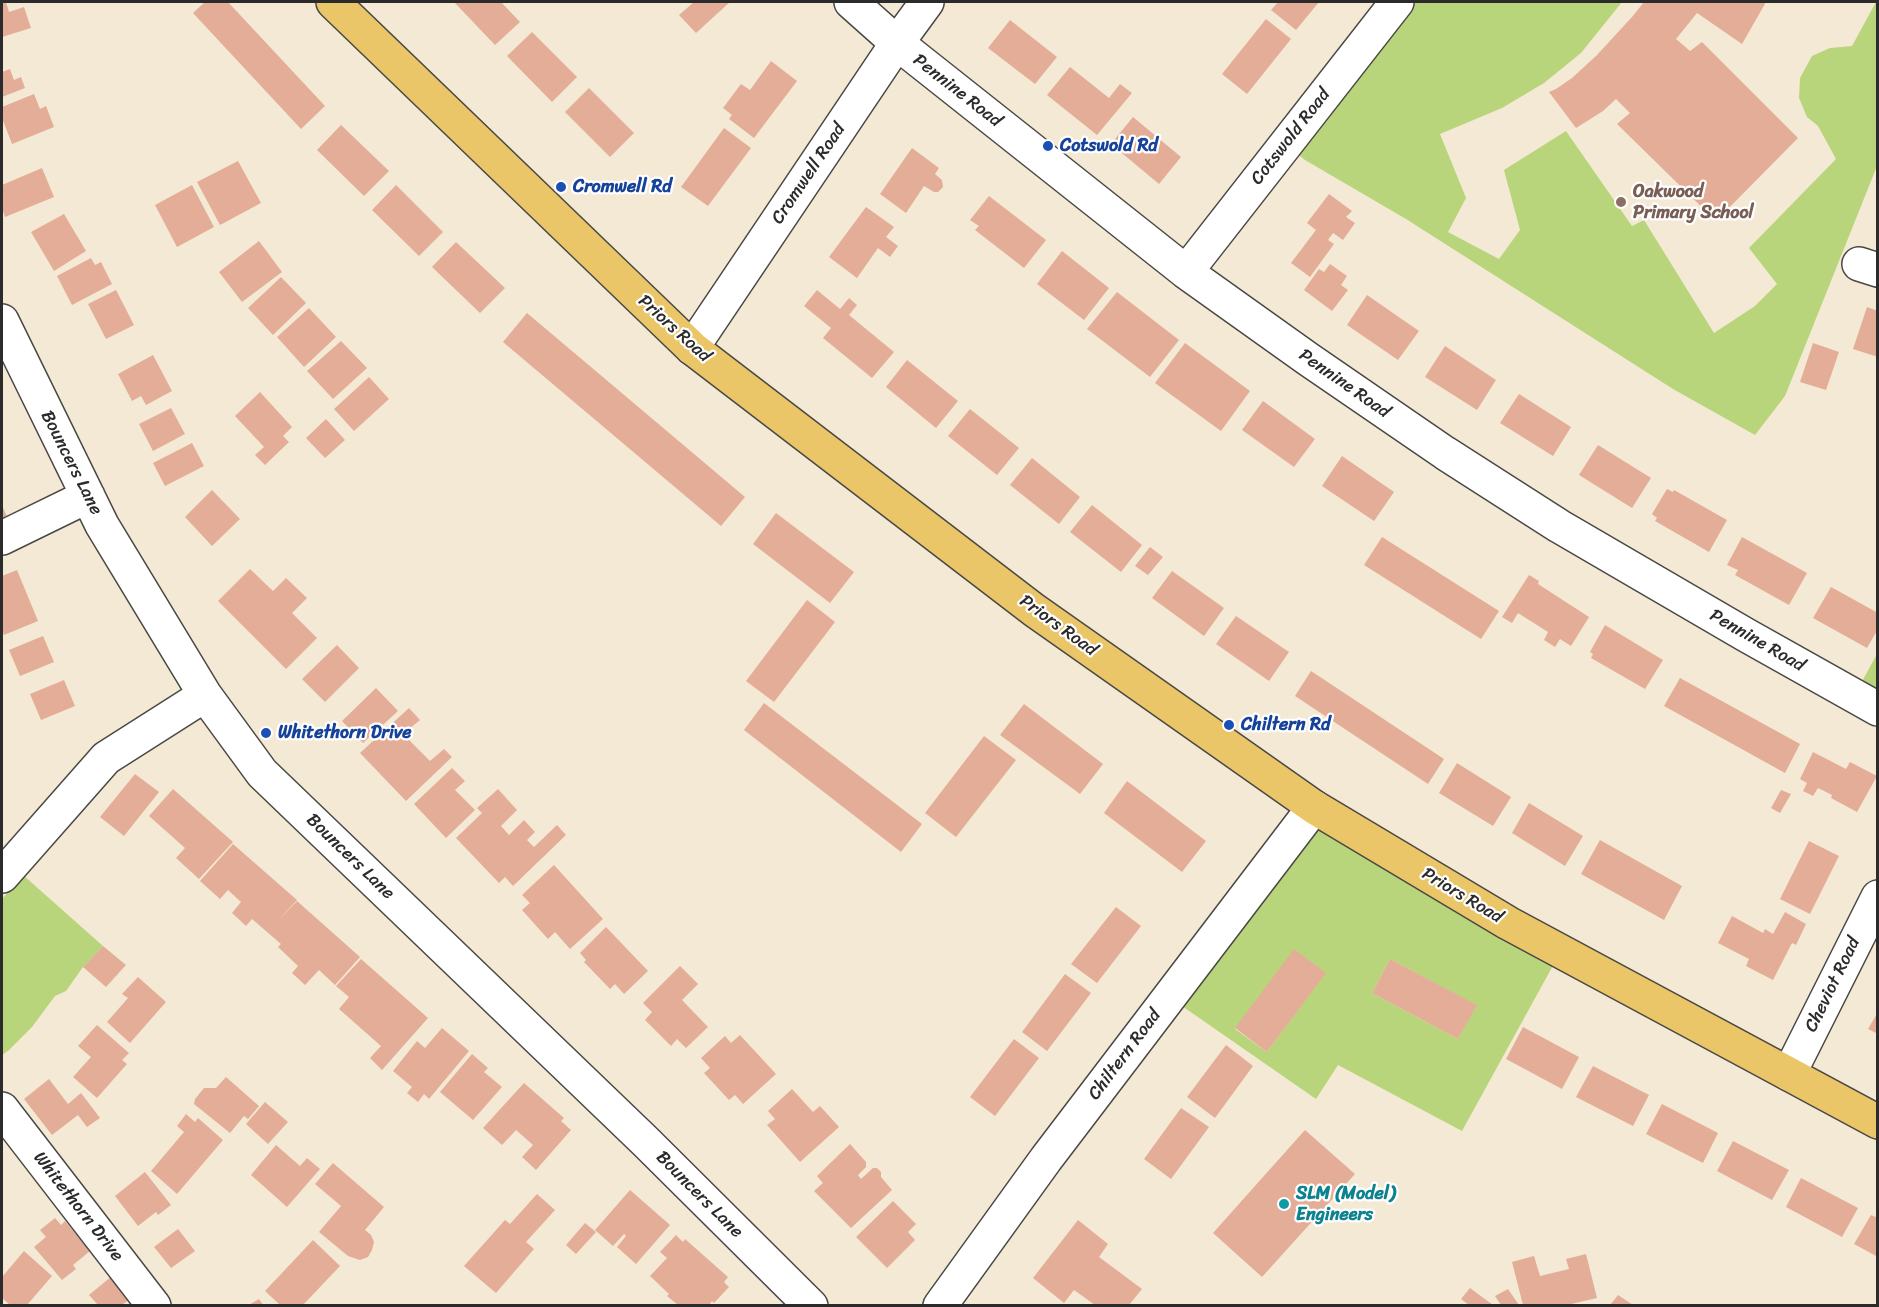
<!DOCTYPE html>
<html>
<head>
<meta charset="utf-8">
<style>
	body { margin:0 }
	#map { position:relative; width:1879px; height:1307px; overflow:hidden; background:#f4e9d4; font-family:Sriracha,sans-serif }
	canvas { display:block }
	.frame { position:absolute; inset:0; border:3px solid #2b2b2b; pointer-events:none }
</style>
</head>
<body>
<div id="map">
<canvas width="1879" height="1307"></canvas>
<div class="frame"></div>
</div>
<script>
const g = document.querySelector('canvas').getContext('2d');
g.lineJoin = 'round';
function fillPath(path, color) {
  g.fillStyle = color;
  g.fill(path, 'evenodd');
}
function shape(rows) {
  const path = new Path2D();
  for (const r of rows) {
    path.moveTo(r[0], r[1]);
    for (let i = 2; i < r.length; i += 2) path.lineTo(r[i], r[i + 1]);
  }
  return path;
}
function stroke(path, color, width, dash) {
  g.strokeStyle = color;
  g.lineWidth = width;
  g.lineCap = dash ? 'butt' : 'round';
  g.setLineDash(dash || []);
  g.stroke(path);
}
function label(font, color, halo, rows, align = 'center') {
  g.font = font + ' Sriracha,sans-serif';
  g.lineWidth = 4.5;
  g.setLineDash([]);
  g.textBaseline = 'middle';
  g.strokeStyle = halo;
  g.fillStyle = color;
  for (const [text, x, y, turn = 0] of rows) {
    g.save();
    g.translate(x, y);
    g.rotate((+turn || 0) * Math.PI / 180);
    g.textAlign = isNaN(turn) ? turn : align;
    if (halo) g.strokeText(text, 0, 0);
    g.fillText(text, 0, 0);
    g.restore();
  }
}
fillPath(shape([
	[1397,2,1622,2,1581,53,1544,83,1502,108,1440,134,1466,198,1448,232,1499,259,1520,230,1504,170,1566,131,1632,226,1644,220,1714,333,1755,306,1777,284,1749,248,1836,159,1818,126,1807,117,1799,98,1800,78,1812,56,1830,48,1852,46,1876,2,1877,2,1877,166,1785,396,1755,435,1673,389,1406,219,1305,160,1285,144],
	[1877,654,1877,709,1854,696],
	[1314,807,1561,951,1462,1131,1338,1065,1316,1099,1169,997],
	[1390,959,1476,1005,1458,1039,1372,993],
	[1325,973,1267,1052,1235,1029,1235,1028],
	[23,875,103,946,83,967,66,991,55,996,32,1027,9,1050,2,1055,2,899]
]), '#b9d57b');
fillPath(shape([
	[2,2,6,2,9,12,24,7,31,28,2,37],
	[205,2,228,2,325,106,301,129,193,13],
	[454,2,501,2,520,22,495,45],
	[694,2,730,2,696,33,679,15],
	[1278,2,1319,2,1296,30,1271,10],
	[1644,2,1766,2,1742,44,1697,13,1676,39,1690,51,1702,42,1798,138,1716,221,1617,124,1630,113,1616,99,1603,111,1576,128,1549,92,1556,89,1572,78,1596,56,1632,17],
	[1266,19,1291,39,1247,94,1222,74],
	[1010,20,1057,57,1035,84,988,48],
	[532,32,577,77,552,102,507,56],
	[771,61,797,81,754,138,729,119,732,115,723,108,741,84,750,90],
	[1070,67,1109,98,1120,84,1132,93,1097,135,1047,95],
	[10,69,14,80,21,77,25,88,2,97,2,72],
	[589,88,634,133,610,157,565,112],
	[34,94,40,109,46,106,54,127,12,144,2,118,2,107],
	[1133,117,1181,157,1159,184,1111,144],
	[341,125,389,171,364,196,317,150],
	[724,128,751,148,708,206,681,187],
	[912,148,939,168,935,174,942,180,943,187,938,192,934,192,924,186,906,213,880,194],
	[238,161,261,203,220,225,197,182],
	[42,168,54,197,5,217,2,208,2,185],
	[192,185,214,227,177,247,155,205],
	[396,185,443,232,419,256,372,210],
	[1329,194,1352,211,1346,217,1355,223,1343,240,1333,233,1328,240,1334,244,1310,277,1291,263,1316,230,1307,223],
	[989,196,1046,240,1024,268,975,230,979,226,970,220],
	[866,207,894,227,886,237,898,246,890,257,878,248,857,278,829,257],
	[64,214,86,251,54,271,31,232],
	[259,241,282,272,242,302,219,272],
	[456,242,505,288,480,313,432,267],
	[1062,251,1109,288,1084,320,1037,284],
	[91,258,95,265,101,262,112,284,72,305,57,276],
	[1330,264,1347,276,1341,285,1348,290,1332,311,1304,290,1319,269,1324,272],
	[281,277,306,303,273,335,248,308],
	[116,290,134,325,106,339,88,304],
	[817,290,840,309,849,298,857,305,849,315,894,352,872,378,823,338,831,328,804,306],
	[1117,292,1179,340,1150,377,1087,329],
	[1367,295,1419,331,1398,360,1347,325],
	[1867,307,1878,311,1878,357,1853,349],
	[309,308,336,337,304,367,277,337],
	[527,313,745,497,721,526,503,342],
	[341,341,367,368,333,399,307,371],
	[1185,343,1250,391,1221,431,1155,383],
	[1813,343,1839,352,1826,390,1800,382],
	[1445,346,1496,380,1477,410,1425,377],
	[153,355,172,391,146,405,141,396,132,401,118,374],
	[907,360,958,401,936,428,886,387],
	[369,377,389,399,354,431,334,409],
	[260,392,292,427,283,436,289,442,265,465,255,455,264,447,235,416],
	[1519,394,1571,427,1553,456,1500,423],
	[1263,401,1315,439,1294,467,1242,430],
	[171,408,185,434,153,451,139,424],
	[970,409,1019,448,997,475,948,436],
	[326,419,345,440,325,458,306,438],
	[192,443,204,466,165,486,153,463],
	[1598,445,1651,478,1632,508,1579,475],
	[1342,456,1394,492,1374,521,1322,486],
	[1032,458,1080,497,1059,524,1010,485],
	[1667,489,1673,492,1674,490,1727,520,1709,552,1655,521,1657,518,1652,514],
	[212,490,240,519,212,546,185,517],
	[2,505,8,519,2,522],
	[1092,505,1142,545,1121,572,1070,532],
	[776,513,854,572,830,603,753,544],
	[1382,537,1499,611,1481,639,1364,565],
	[1742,537,1807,573,1789,605,1735,575,1738,570,1727,565],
	[1150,547,1163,557,1148,575,1135,566],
	[250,569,273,591,286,578,307,598,292,613,317,638,286,669,218,601],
	[17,570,38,621,4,635,2,629,2,576],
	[1172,571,1224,608,1204,636,1152,598],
	[1529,575,1539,581,1538,584,1589,617,1571,646,1560,639,1555,647,1544,640,1548,632,1518,613,1512,623,1502,617],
	[1831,587,1878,613,1878,629,1867,648,1813,618],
	[807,600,835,622,774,702,746,681],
	[1236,616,1289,652,1269,681,1216,644],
	[1605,625,1663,660,1645,689,1591,658,1593,654,1590,652],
	[43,636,54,662,20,676,9,650],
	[337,645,359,668,325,702,302,679],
	[1311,671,1444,759,1428,784,1295,696],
	[1680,678,1800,744,1785,773,1664,706],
	[64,680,75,706,41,720,30,694],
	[376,688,398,711,363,743,342,721],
	[764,703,922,824,901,852,744,730],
	[1024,704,1103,764,1080,794,1000,735],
	[409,708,420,720,403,734,430,761,444,749,452,757,406,801,360,753],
	[984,736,1016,760,956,837,925,813],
	[1813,752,1846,769,1850,762,1877,776,1857,812,1831,798,1832,795,1818,788,1813,796,1803,791,1807,783,1800,779],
	[1457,763,1511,797,1493,826,1439,793],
	[452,768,465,781,455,790,475,810,446,838,414,804],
	[135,774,159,792,124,836,100,817],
	[1127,781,1206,841,1182,872,1104,813],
	[173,789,233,842,199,879,176,858,185,848,149,816],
	[498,789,517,810,501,826,509,835,524,820,535,832,527,840,534,847,557,825,566,835,513,886,505,877,499,883,456,838,482,813,477,808],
	[1781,790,1791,794,1780,813,1771,808],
	[1529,803,1583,836,1565,866,1512,833],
	[1600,840,1682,886,1664,920,1581,874],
	[1809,841,1839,856,1810,914,1780,899],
	[233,844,297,900,275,924,297,901,360,957,335,985,319,970,305,985,292,973,298,966,278,947,281,944,252,919,246,926,232,913,241,902,228,890,220,899,200,881],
	[554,865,603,919,570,949,555,932,548,939,522,910,530,903,522,895],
	[1116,907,1141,926,1097,983,1071,964],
	[1785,912,1806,924,1796,945,1792,943,1773,980,1746,966,1749,959,1718,943,1732,916,1763,933,1765,929,1773,934],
	[606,927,648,971,624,994,615,984,610,989,584,962,586,960,580,953],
	[103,946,126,965,106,987,83,967],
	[1294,949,1326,973,1267,1052,1235,1028],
	[361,959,428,1018,382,1070,370,1058,381,1046,339,1009,349,997,336,986],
	[1390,959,1477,1005,1458,1039,1372,993],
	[680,966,698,984,682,1000,708,1027,686,1048,677,1039,671,1046,645,1020,652,1012,643,1003],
	[1065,974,1091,993,1047,1051,1022,1032],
	[138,977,166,1002,130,1043,107,1022,128,998,122,994],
	[1878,1012,1878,1034,1868,1029],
	[97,1025,129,1053,122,1060,127,1064,97,1098,73,1077,91,1057,78,1046],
	[1523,1027,1579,1057,1562,1089,1506,1059],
	[442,1028,469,1051,429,1099,424,1094,418,1102,407,1093,412,1087,393,1071,417,1041,425,1048],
	[740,1035,776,1074,743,1104,735,1095,729,1100,704,1073,710,1068,701,1058,725,1036,731,1043],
	[1014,1039,1039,1058,995,1116,970,1097],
	[1226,1045,1253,1066,1215,1118,1187,1097],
	[472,1054,488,1068,484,1072,502,1087,473,1120,440,1092],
	[1593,1066,1649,1095,1633,1126,1576,1097],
	[226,1077,259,1106,248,1119,244,1116,230,1133,194,1104,195,1099,204,1088,216,1088],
	[49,1079,68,1104,81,1093,100,1118,87,1127,78,1115,52,1135,24,1099],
	[524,1083,564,1118,561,1121,571,1130,536,1170,522,1157,533,1145,516,1130,502,1145,483,1128],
	[792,1089,813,1112,820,1106,839,1127,800,1162,767,1125,775,1119,768,1111],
	[265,1102,288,1122,268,1144,246,1124],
	[1662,1104,1718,1133,1703,1163,1646,1134],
	[1181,1108,1209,1127,1171,1179,1144,1159],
	[186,1114,195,1122,198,1118,223,1140,177,1194,151,1171,184,1132,177,1126],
	[1305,1130,1355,1174,1262,1277,1213,1233],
	[1733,1141,1789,1170,1772,1200,1717,1171],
	[850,1144,866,1162,866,1167,858,1175,861,1179,873,1168,877,1168,881,1172,881,1177,892,1190,851,1228,814,1191,823,1183,817,1176],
	[276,1145,300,1166,307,1158,320,1169,287,1207,251,1175],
	[333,1163,384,1207,365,1230,371,1235,374,1242,372,1250,368,1257,360,1260,348,1256,319,1232,341,1206,315,1184],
	[145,1172,171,1205,158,1215,156,1212,138,1226,115,1196],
	[1801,1178,1858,1208,1842,1237,1786,1207],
	[630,1190,670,1225,636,1264,617,1247,626,1236,624,1234,613,1246,595,1230],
	[537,1194,555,1210,526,1242,534,1249,496,1293,464,1266,505,1220,510,1224],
	[893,1201,916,1224,908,1232,915,1240,887,1268,856,1237],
	[1871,1215,1878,1218,1878,1257,1854,1244],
	[55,1218,61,1225,65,1221,90,1251,73,1265,76,1269,62,1280,34,1247,46,1237,40,1230],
	[1078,1220,1108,1244,1099,1257,1142,1289,1129,1305,1095,1305,1074,1290,1064,1303,1033,1278],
	[585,1223,596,1232,576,1254,566,1245],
	[178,1229,195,1251,171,1268,154,1247],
	[676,1235,683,1242,685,1239,728,1277,724,1282,729,1287,714,1303,712,1301,709,1305,678,1305,667,1296,669,1294,650,1276,667,1258,660,1252],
	[313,1240,340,1266,303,1305,280,1305,265,1291],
	[24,1251,52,1276,27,1305,10,1305,2,1298,2,1277],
	[1586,1254,1597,1298,1567,1305,1523,1305,1512,1262,1534,1256,1540,1276,1569,1269,1566,1259],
	[112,1276,130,1299,122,1305,98,1305,89,1295],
	[1470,1288,1493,1305,1469,1305,1461,1299],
	[1508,1289,1519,1305,1501,1305,1495,1296],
	[1618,1295,1633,1305,1610,1305],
	[259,1299,263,1305,249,1305]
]), '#e4ad97');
const minor = shape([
	[851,2,897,43,1186,272,1308,359,1445,453,1559,526,1746,635,1878,709],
	[1859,264,1878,270],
	[1186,272,1397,2],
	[2,321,102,525,205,695,262,773,646,1142,811,1306],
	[692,348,897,43,927,2],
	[2,538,88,496],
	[2,876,106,758,205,695],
	[1789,1074,1878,897],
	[2,1109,154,1306],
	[940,1306,1046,1159,1314,807]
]);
const major = shape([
	[333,2,692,348,1034,610,1314,807,1508,923,1878,1122]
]);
stroke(minor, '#494844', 36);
stroke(major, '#494844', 36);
stroke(minor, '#fff', 33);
stroke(major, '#eac669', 33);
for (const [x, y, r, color] of [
	[1048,146,6,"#1a4fb4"],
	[561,187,6,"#1a4fb4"],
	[1621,202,6,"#8d6e63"],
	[1229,725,6,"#1a4fb4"],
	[266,733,6,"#1a4fb4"],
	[1284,1204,6,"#0f9aa8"]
]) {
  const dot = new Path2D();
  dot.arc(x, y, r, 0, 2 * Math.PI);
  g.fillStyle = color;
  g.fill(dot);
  stroke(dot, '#fff', 2);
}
label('18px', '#2b2b2b', '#fff', [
	["Pennine Road",957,91,38],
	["Cotswold Road",1291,137,-52],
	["Cromwell Road",809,174,-56],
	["Priors Road",674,329,42],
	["Pennine Road",1344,384,35],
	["Bouncers Lane",71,463,63],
	["Priors Road",1058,626,36],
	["Pennine Road",1757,641,30],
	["Bouncers Lane",350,857,44],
	["Priors Road",1462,896,31],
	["Cheviot Road",1833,985,-64],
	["Chiltern Road",1125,1055,-53],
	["Bouncers Lane",699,1195,45],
	["Whitethorn Drive",78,1207,52]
]);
label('bold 18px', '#164399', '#fff', [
	["Cotswold Rd",1060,146],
	["Cromwell Rd",573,187],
	["Chiltern Rd",1241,725],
	["Whitethorn Drive",278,733]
], 'left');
label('bold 18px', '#785e54', '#fff', [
	["Oakwood",1633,192],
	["Primary School",1633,213]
], 'left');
label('bold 18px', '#0d838f', '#fff', [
	["SLM (Model)",1296,1194],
	["Engineers",1296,1215]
], 'left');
</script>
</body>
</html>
